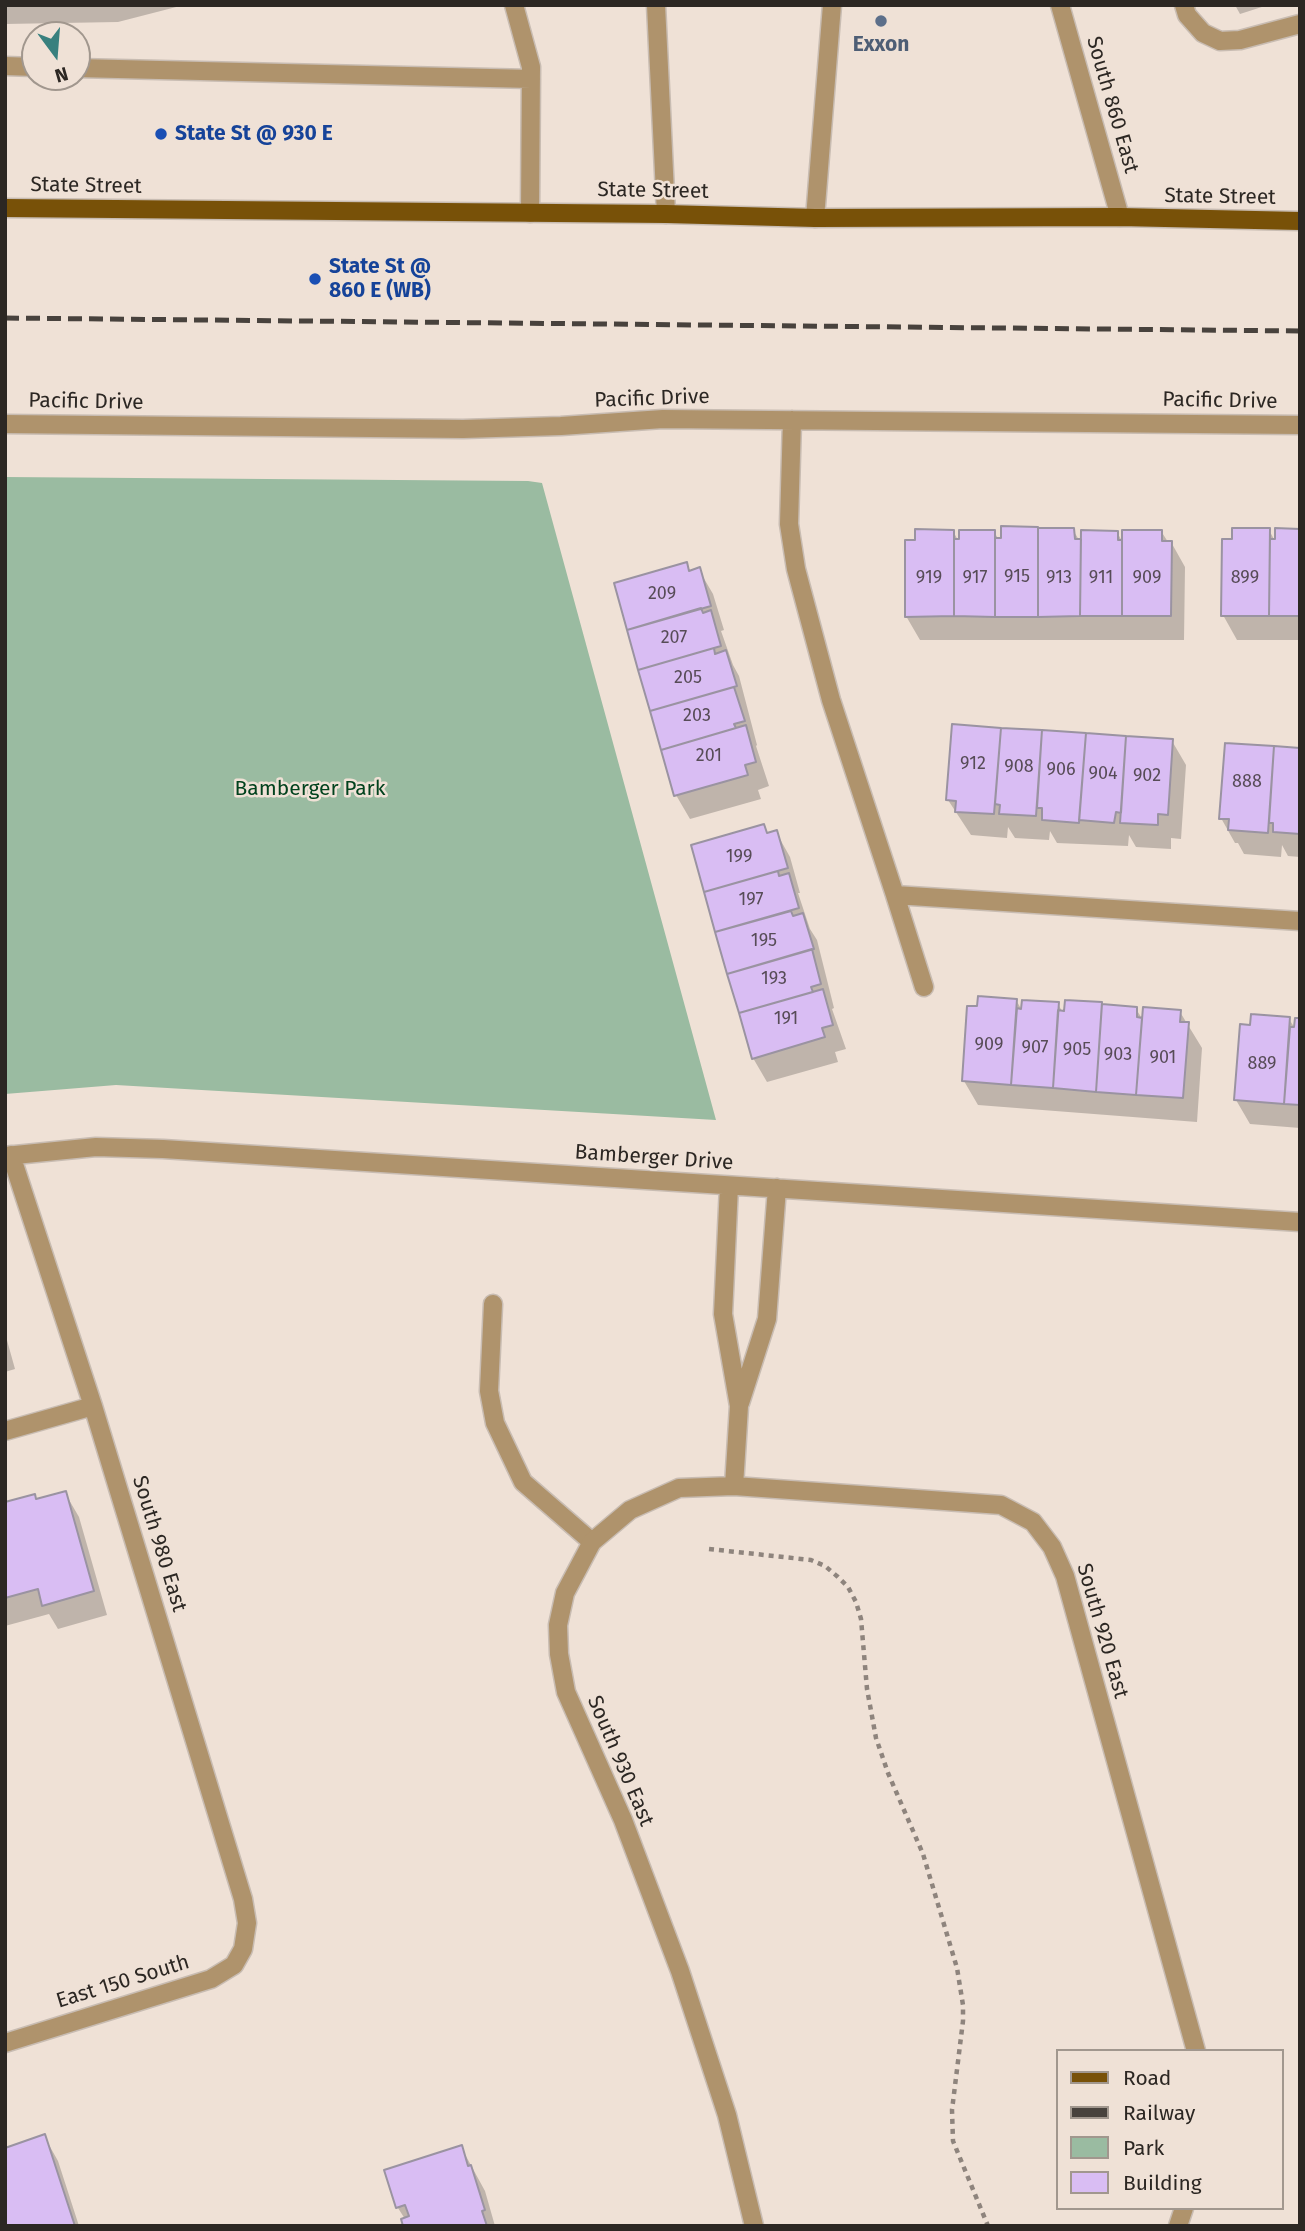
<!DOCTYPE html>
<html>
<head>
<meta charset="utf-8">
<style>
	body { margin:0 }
	#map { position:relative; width:1305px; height:2231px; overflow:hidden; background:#efe1d6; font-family:"Fira Sans",sans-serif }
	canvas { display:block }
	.frame { position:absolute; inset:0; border:7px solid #2c2723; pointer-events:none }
	.legend { position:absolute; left:1056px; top:2049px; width:228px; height:161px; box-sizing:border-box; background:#efe1d6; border:2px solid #a1978e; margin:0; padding:9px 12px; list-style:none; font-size:21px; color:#2c2723 }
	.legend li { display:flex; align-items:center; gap:14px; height:35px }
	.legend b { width:35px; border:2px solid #a1978e }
	.north { position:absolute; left:21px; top:21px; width:70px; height:70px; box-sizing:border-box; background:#efe1d6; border:2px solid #a1978e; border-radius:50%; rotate:164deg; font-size:19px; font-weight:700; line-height:28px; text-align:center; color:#2c2723 }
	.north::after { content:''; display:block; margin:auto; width:24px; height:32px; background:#38807e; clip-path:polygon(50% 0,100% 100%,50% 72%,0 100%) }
</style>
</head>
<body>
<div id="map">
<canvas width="1305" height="2231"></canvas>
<div class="frame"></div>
<ul class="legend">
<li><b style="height:9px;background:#785108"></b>Road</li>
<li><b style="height:9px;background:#48423d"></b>Railway</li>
<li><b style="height:19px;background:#9abba1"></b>Park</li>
<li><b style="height:19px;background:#d9bdf3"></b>Building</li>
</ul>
<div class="north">N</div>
</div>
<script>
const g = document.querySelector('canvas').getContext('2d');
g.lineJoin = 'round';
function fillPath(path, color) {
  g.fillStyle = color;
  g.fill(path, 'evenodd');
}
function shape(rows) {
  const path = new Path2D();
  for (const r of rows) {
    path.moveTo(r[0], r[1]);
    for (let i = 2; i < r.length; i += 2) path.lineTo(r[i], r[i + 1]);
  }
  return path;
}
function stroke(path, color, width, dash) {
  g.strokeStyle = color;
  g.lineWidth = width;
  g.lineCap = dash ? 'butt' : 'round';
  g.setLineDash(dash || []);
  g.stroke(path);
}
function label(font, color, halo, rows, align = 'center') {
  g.font = font + ' "Fira Sans",sans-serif';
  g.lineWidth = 5;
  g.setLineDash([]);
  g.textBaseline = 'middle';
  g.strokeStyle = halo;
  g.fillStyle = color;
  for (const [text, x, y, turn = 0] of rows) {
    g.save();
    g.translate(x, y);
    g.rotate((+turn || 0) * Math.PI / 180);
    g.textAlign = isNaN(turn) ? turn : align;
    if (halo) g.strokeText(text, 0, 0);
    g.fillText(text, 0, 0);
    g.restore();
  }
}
fillPath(shape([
	[5,477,528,481,542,483,716,1120,116,1085,5,1094]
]), '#9abba1');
fillPath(shape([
	[5,5,184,5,118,22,5,24],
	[1235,5,1268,5,1240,14],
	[1073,530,1079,540,1117,532,1124,545,1161,531,1168,542,1171,542,1185,567,1184,640,920,640,906,616,953,531,960,544,994,532,999,540],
	[1269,530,1276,543,1300,531,1300,640,1237,640,1223,615],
	[686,564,691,572,699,570,713,594,724,630,721,631,733,665,739,676,757,745,756,746,769,786,758,790,761,799,690,819,676,795,616,584],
	[953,726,1172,741,1186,765,1181,839,1171,838,1171,849,1136,847,1129,835,1128,846,1057,843,1050,831,1049,840,1015,838,1008,827,1007,838,971,835,948,800],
	[1227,745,1300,750,1300,857,1288,856,1282,845,1281,857,1244,854,1238,843,1235,843,1221,818],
	[763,826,768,835,776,832,790,857,800,893,798,893,810,929,817,940,834,1008,832,1009,846,1049,835,1052,838,1062,767,1082,753,1058,693,847],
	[1016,1000,1023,1012,1058,1004,1063,1013,1101,1004,1102,1006,1136,1009,1143,1020,1180,1012,1202,1048,1197,1122,978,1105,964,1081],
	[1289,1019,1296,1030,1300,1020,1300,1128,1250,1124,1236,1100,1252,1027],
	[5,1333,15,1369,5,1372],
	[65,1493,79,1517,107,1615,58,1629,49,1614,5,1626,5,1504,37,1501],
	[44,2136,58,2161,79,2226,5,2226],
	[461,2147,485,2191,495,2226,404,2226,405,2219,398,2208,386,2171]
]), '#0003');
const building = shape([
	[1001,526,1038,527,1038,617,995,617,995,538,1001,538,1001,526],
	[1038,528,1074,528,1075,539,1081,539,1080,616,1038,617,1038,528],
	[1232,528,1270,528,1269,616,1221,616,1222,539,1232,539,1232,528],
	[1275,528,1300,529,1300,616,1269,616,1270,539,1275,539,1275,528],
	[915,529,954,530,954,616,905,617,905,540,915,540,915,529],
	[959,530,995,530,995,617,954,616,954,539,959,539,959,530],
	[1081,530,1118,531,1118,540,1122,540,1122,616,1080,616,1081,530],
	[1122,530,1162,530,1162,541,1172,541,1171,616,1122,616,1122,530],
	[687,562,689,571,700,567,711,606,627,630,614,583,687,562],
	[701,608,703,613,711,610,721,646,638,670,627,630,701,608],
	[714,648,715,654,726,650,737,686,650,711,638,670,714,648],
	[734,687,745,721,734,724,736,728,661,750,650,711,734,687],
	[952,724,1001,728,994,814,955,812,956,801,946,800,952,724],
	[746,725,756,762,745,765,748,775,674,796,661,750,746,725],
	[1001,728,1042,730,1036,816,999,814,1000,805,995,804,1001,728],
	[1042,730,1086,733,1079,823,1042,820,1042,808,1037,808,1042,730],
	[1086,733,1126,736,1121,813,1116,812,1114,823,1079,820,1086,733],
	[1126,736,1173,739,1168,815,1158,814,1158,825,1120,823,1126,736],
	[1225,743,1274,746,1268,833,1228,830,1229,819,1219,819,1225,743],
	[1274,746,1300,748,1300,834,1273,832,1273,823,1269,823,1274,746],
	[764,824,767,833,777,830,788,868,704,892,691,845,764,824],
	[778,871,779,876,789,873,799,908,715,932,704,892,778,871],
	[791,911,793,916,803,913,814,949,727,974,715,932,791,911],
	[812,949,821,984,811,987,813,992,739,1013,727,974,812,949],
	[823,989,833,1025,822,1028,825,1037,752,1059,739,1013,823,989],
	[978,996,1017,999,1011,1085,962,1081,967,1006,977,1006,978,996],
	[1022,1000,1059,1002,1053,1088,1011,1085,1017,1008,1021,1009,1022,1000],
	[1065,1000,1102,1002,1096,1092,1053,1088,1058,1010,1064,1011,1065,1000],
	[1102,1004,1137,1007,1137,1017,1142,1018,1136,1095,1096,1092,1102,1004],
	[1143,1007,1181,1010,1180,1022,1189,1022,1183,1098,1136,1095,1143,1007],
	[1251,1014,1290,1017,1284,1104,1234,1100,1240,1024,1250,1025,1251,1014],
	[1295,1018,1300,1018,1300,1105,1284,1104,1290,1027,1294,1027,1295,1018],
	[66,1491,94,1591,42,1606,38,1589,5,1598,5,1502,35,1494,36,1499,66,1491],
	[45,2134,75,2226,5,2226,5,2148,45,2134],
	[462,2145,468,2166,471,2165,485,2210,482,2211,487,2226,403,2226,401,2219,409,2216,405,2205,396,2208,384,2170,462,2145]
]);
fillPath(building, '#d9bdf3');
stroke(building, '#9a93a1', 2);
const service = shape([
	[514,5,531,67,530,213],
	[656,5,666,214],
	[1184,5,1187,15,1203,33,1220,41,1240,40,1300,24],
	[5,66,35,67],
	[77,68,531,79],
	[815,218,832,5],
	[493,1304,489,1391,495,1423,523,1482,592,1542]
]);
const minor = shape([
	[792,420,789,524,796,569,831,700,895,895],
	[5,424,463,429,561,426,663,419,1300,425],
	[924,987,895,895,1300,921],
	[5,1156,96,1147,163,1149,1300,1222],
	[729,1186,723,1314,739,1406,734,1486],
	[740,1403,767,1319,777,1188],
	[5,1431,93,1406],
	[5,2043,211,1979,234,1965,243,1949,247,1923,243,1899,93,1406,11,1155],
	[754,2226,727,2115,680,1971,623,1820,566,1692,559,1654,558,1625,565,1593,592,1542,630,1510,679,1488,734,1486,1001,1505,1033,1522,1052,1547,1065,1576,1196,2051],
	[1178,2226,1184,2208]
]);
const tertiary = shape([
	[1060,5,1120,217]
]);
const primary = shape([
	[5,208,666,214,815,218,1120,217,1300,221]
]);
stroke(service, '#c8bcb2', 21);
stroke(minor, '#c8bcb2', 21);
stroke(tertiary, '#c8bcb2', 21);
stroke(primary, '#c8bcb2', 21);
stroke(shape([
	[709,1549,811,1560,825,1566,838,1577,848,1587,856,1602,861,1619,867,1689,876,1738,888,1773,923,1854,957,1968,963,2005,963,2021,952,2110,953,2141,988,2226]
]), '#8e847d', 4.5, [5, 5]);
stroke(service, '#af936c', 18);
stroke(minor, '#af936c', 18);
stroke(tertiary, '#af936c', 18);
stroke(primary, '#785108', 18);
stroke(shape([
	[5,318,1300,331]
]), '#48423d', 5, [14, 7]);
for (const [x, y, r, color] of [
	[881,21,7,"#5c6f8a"],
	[161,134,7,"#1a4fb4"],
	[315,279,7,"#1a4fb4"]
]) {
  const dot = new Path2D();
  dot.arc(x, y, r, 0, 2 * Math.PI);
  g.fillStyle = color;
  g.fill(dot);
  stroke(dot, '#efe1d6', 2.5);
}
label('18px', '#574c57', null, [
	["915",1017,577],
	["919",929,578],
	["917",975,578],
	["913",1059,578],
	["911",1101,578],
	["909",1147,578],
	["899",1245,578],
	["209",662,594],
	["207",674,638],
	["205",688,678],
	["203",697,716],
	["201",709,756],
	["912",973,764],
	["908",1019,767],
	["906",1061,770],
	["904",1103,774],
	["902",1147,776],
	["888",1247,782],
	["199",739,857],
	["197",751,900],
	["195",764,941],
	["193",774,979],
	["191",786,1019],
	["909",989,1045],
	["907",1035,1048],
	["905",1077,1050],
	["903",1118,1055],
	["901",1163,1058],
	["889",1262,1064]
]);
label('bold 21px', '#4e5e75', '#efe1d6', [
	["Exxon",881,45]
]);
label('21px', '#2c2723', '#efe1d6', [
	["South 860 East",1112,105,74],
	["State Street",86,186,1],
	["State Street",653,191,1],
	["State Street",1220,197,1],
	["Pacific Drive",652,399,-2],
	["Pacific Drive",1220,401,1],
	["Pacific Drive",86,402,1],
	["Bamberger Drive",654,1158,4],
	["South 980 East",159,1544,73],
	["South 920 East",1102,1631,74],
	["South 930 East",620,1761,67],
	["East 150 South",123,1982,-17]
]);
label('bold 21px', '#164399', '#efe1d6', [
	["State St @ 930 E",175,134],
	["State St @",329,267],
	["860 E (WB)",329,291]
], 'left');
label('21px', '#01421d', '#efe1d6', [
	["Bamberger Park",310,789]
]);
</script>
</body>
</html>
